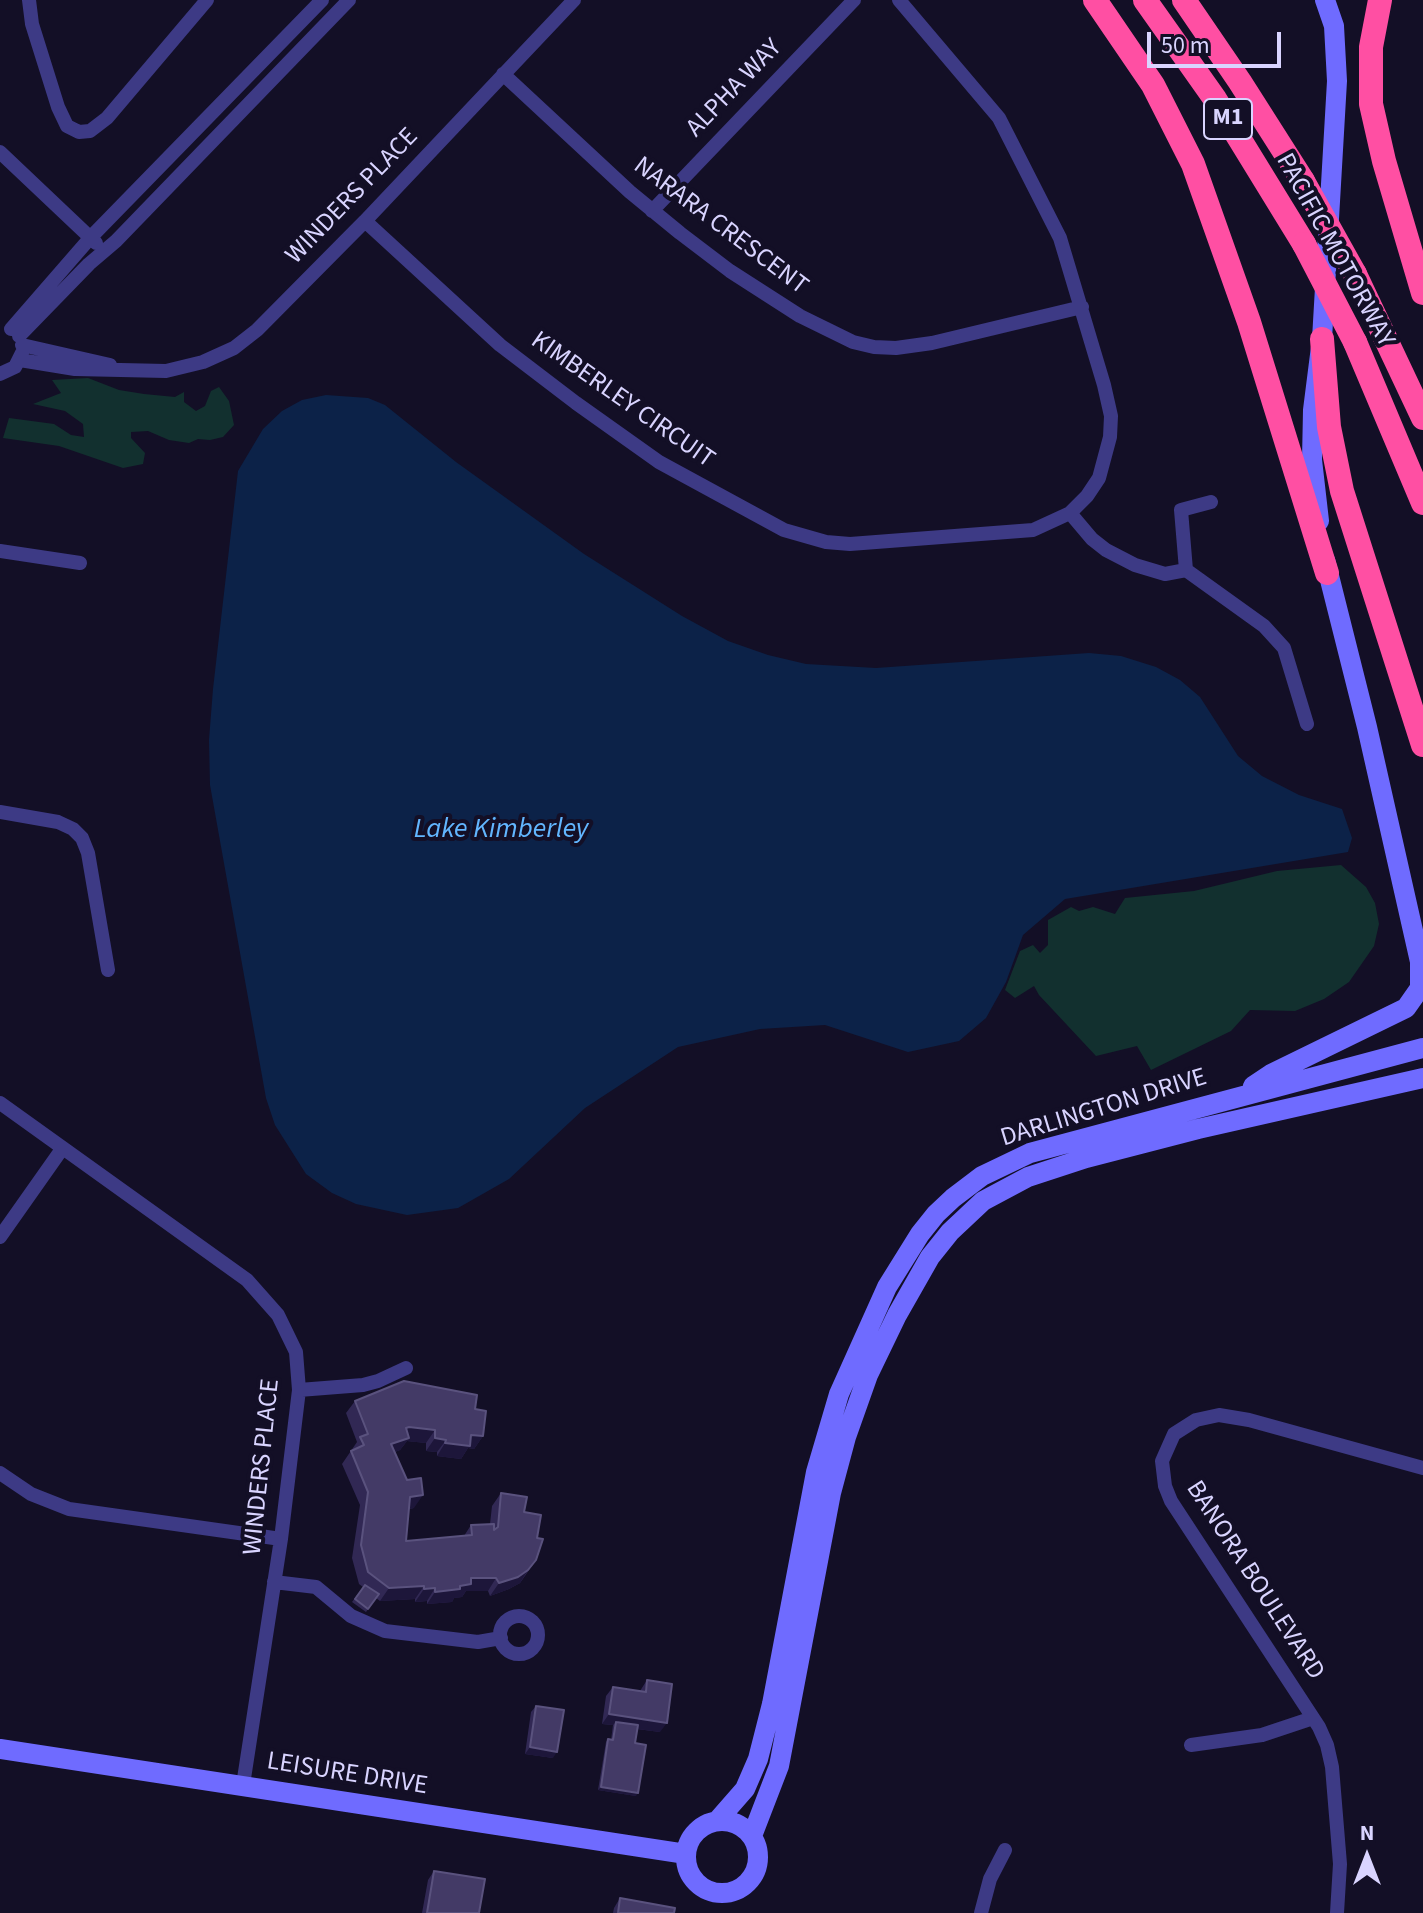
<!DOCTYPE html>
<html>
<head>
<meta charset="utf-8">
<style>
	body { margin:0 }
	#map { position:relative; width:1423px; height:1913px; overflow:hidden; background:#130f26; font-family:"Source Sans 3",sans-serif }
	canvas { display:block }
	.north { position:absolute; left:1327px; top:1817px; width:80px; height:80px; -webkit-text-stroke:6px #130f26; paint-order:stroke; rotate:0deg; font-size:22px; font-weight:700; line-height:32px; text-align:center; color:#d9d4ff }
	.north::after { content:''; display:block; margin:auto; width:28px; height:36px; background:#d9d4ff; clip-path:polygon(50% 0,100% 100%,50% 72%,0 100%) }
	.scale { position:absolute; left:1147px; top:32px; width:134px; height:36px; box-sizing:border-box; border:4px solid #d9d4ff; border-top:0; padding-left:10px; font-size:24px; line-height:28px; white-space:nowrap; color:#d9d4ff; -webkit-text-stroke:6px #130f26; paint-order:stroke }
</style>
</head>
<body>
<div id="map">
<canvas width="1423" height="1913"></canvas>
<div class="north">N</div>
<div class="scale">50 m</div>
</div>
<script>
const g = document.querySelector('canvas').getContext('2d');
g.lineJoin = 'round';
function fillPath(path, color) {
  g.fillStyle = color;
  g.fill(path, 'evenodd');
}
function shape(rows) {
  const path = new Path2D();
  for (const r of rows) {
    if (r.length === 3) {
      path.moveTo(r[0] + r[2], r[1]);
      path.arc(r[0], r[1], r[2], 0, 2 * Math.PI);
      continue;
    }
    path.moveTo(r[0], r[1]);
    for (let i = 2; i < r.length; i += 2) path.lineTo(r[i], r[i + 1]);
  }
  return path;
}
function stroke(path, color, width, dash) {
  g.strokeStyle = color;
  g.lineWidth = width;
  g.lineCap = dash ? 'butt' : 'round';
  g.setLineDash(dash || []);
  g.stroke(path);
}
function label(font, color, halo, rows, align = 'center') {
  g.font = font + ' "Source Sans 3",sans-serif';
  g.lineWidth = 8;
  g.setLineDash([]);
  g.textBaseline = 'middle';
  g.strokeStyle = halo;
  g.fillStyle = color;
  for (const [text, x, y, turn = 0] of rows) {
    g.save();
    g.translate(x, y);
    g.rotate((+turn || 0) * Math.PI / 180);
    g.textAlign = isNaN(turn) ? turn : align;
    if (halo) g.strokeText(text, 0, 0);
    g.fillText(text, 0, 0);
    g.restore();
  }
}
fillPath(shape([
	[88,378,119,390,144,394,175,397,184,392,184,402,196,411,205,406,211,391,219,387,229,401,234,425,223,437,210,440,198,439,189,443,169,440,148,431,131,432,131,438,145,453,143,464,123,468,59,446,3,438,9,418,54,424,71,435,84,437,83,424,65,411,33,404,61,393,52,380],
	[1341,865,1366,887,1375,903,1379,924,1374,946,1349,982,1324,999,1295,1011,1250,1010,1231,1031,1151,1070,1137,1046,1096,1056,1039,995,1034,986,1015,998,1005,990,1020,951,1033,945,1040,953,1048,945,1048,920,1071,907,1079,911,1093,907,1115,914,1125,898,1194,891,1277,871]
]), '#12302f');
fillPath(shape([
	[326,395,368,398,385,405,456,462,584,554,682,616,728,641,768,655,806,664,876,668,1089,653,1121,656,1156,667,1180,680,1200,697,1238,756,1262,776,1299,795,1342,809,1352,838,1348,852,1065,899,1023,935,1006,982,986,1018,959,1041,908,1052,825,1025,760,1029,678,1047,585,1108,509,1179,458,1208,407,1215,356,1204,332,1193,306,1174,275,1125,266,1098,210,785,209,740,213,689,238,471,263,429,282,411,302,400]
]), '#0c2248');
stroke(shape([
	[29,0,32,24,58,107,67,126,79,132,90,131,107,118,207,0],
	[503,74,630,192,680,233,730,271,800,316,853,342,874,347,896,348,932,343,1082,307],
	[0,152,96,243],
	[652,211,854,0],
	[365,221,500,345,576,403,659,462,784,530,826,542,850,544,1033,530,1070,513,1087,496,1099,478,1110,437,1111,416,1104,385,1060,238,999,118,899,0],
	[11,329,91,237,322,0],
	[19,336,89,264,116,241,349,0],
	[22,345,110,365],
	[20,360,75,369,166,371,203,362,234,348,257,330,365,221,574,0],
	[0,374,15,367,22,353],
	[1070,513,1092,539,1106,550,1135,565,1165,574,1186,570,1181,510,1211,502],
	[0,551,80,563],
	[1186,570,1264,626,1284,648,1307,724],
	[0,812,58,822,73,829,82,838,88,853,108,970],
	[0,1103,247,1280,278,1315,296,1352,299,1390,281,1539,243,1785],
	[0,1237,62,1149],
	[299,1390,363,1385,378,1381,406,1368],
	[0,1473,31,1494,69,1509,281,1539],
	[274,1582,316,1587,351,1616,385,1631,478,1642,501,1638],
	[519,1635,19],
	[1191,1745,1262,1735,1313,1718],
	[981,1913,990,1879,1005,1850],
	[1337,1913,1340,1864,1332,1767,1327,1745,1319,1727,1171,1501,1165,1486,1162,1461,1174,1434,1196,1420,1219,1415,1249,1420,1423,1468]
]), '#3d3a85', 14);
stroke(shape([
	[1319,521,1312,460,1313,410,1322,339,1337,81,1334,26,1325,0],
	[1325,560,1367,727,1423,975],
	[1253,1086,1271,1074,1406,1008,1420,988,1420,961],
	[0,1749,686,1854],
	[722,1857,36],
	[717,1821,745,1789,758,1759,772,1704,816,1472,839,1394,887,1287,920,1234,936,1214,953,1198,982,1176,1030,1153,1423,1048],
	[752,1836,779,1766,831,1493,846,1437,868,1375,897,1315,930,1257,950,1232,983,1201,1028,1177,1086,1158,1198,1129,1423,1078]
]), '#6f6bff', 20);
stroke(shape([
	[1095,0,1153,85,1193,164,1249,322,1327,573],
	[1145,0,1215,99,1304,244],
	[1184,0,1240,82,1303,181],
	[1380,0,1371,47,1371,104,1384,161,1423,293],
	[1355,274,1423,418],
	[1322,339,1329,427,1342,491,1423,745],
	[1355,342,1423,503]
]), '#ff4fa3', 24);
stroke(shape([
	[1303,181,1355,274],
	[1304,244,1355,342]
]), '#ff4fa3', 24);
fillPath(shape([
	[355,1401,475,1409,483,1436,474,1449,468,1448,461,1459,437,1456,437,1452,426,1451,426,1443,407,1441,400,1450,395,1452,414,1508,409,1509,406,1541,464,1536,471,1525,490,1524,492,1506,501,1493,524,1512,537,1538,536,1560,520,1583,509,1589,490,1596,488,1591,466,1591,462,1597,454,1598,452,1602,427,1604,427,1601,415,1602,415,1599,380,1601,376,1598,366,1612,352,1602,363,1587,359,1584,352,1558,360,1505,342,1464,357,1442,346,1413],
	[647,1680,660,1732,637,1729,635,1743,636,1796,598,1790,606,1742,608,1739,611,1740,613,1725,602,1724,606,1696,613,1687,640,1691],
	[536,1706,553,1758,525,1754,531,1712],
	[434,1871,479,1913,422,1913,428,1880],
	[620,1898,674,1913,613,1913,614,1908]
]), '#312854');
fillPath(shape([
	[409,1427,435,1430,426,1443,407,1441,400,1450,383,1457,391,1444,406,1428],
	[471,1435,483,1436,474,1449,468,1448,461,1459,437,1456,445,1443],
	[435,1438,446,1440,437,1452,426,1451],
	[423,1495,414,1508,401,1510,410,1497],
	[528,1570,520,1583,509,1589,490,1596,499,1583],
	[471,1578,496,1578,488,1591,466,1591,462,1597,454,1598,452,1602,427,1604,435,1592,460,1586],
	[424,1586,415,1599,380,1601,389,1588],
	[435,1588,427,1601,415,1602,424,1589],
	[609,1714,667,1723,660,1732,615,1726,616,1722,613,1725,602,1724],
	[530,1747,557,1752,553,1758,525,1754],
	[601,1787,638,1793,636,1796,598,1790]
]), '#1d163a');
const building = shape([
	[404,1381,477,1395,475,1409,486,1411,483,1436,471,1435,470,1446,445,1443,446,1440,435,1438,435,1430,409,1427,406,1428,409,1438,391,1444,407,1480,421,1478,423,1495,410,1497,406,1541,472,1535,471,1525,494,1524,494,1530,498,1527,501,1493,527,1497,524,1512,541,1515,537,1538,543,1539,536,1560,528,1570,518,1577,499,1583,496,1578,471,1578,471,1584,460,1586,460,1589,435,1592,435,1588,424,1589,424,1586,389,1588,368,1572,361,1545,368,1492,351,1451,364,1445,360,1437,368,1434,355,1401,404,1381],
	[365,1585,379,1594,368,1609,355,1599,365,1585],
	[647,1680,672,1684,667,1723,609,1714,613,1687,646,1692,647,1680],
	[536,1706,564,1710,557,1752,530,1747,536,1706],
	[616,1722,638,1725,635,1743,646,1745,638,1793,601,1787,608,1739,613,1740,616,1722],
	[434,1871,485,1879,479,1913,427,1913,434,1871],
	[620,1898,675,1908,674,1913,618,1913,620,1898]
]);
fillPath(building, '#433a66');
stroke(building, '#5a527e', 2);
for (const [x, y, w] of [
	[1228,119,48]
]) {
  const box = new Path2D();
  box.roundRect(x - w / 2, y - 20, w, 40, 6);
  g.fillStyle = '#130f26';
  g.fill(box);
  stroke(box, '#d9d4ff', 2);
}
label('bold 24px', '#d9d4ff', null, [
	["M1",1228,119]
]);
label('26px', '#d9d4ff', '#130f26', [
	["ALPHA WAY",735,89,-46],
	["WINDERS PLACE",353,197,-46],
	["NARARA CRESCENT",720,227,37],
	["PACIFIC MOTORWAY",1334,251,61],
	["KIMBERLEY CIRCUIT",622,401,35],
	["DARLINGTON DRIVE",1104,1109,-17],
	["WINDERS PLACE",263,1467,-84],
	["BANORA BOULEVARD",1254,1581,57],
	["LEISURE DRIVE",347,1775,9]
]);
label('italic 28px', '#62b6ff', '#130f26', [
	["Lake Kimberley",501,831]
]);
</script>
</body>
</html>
